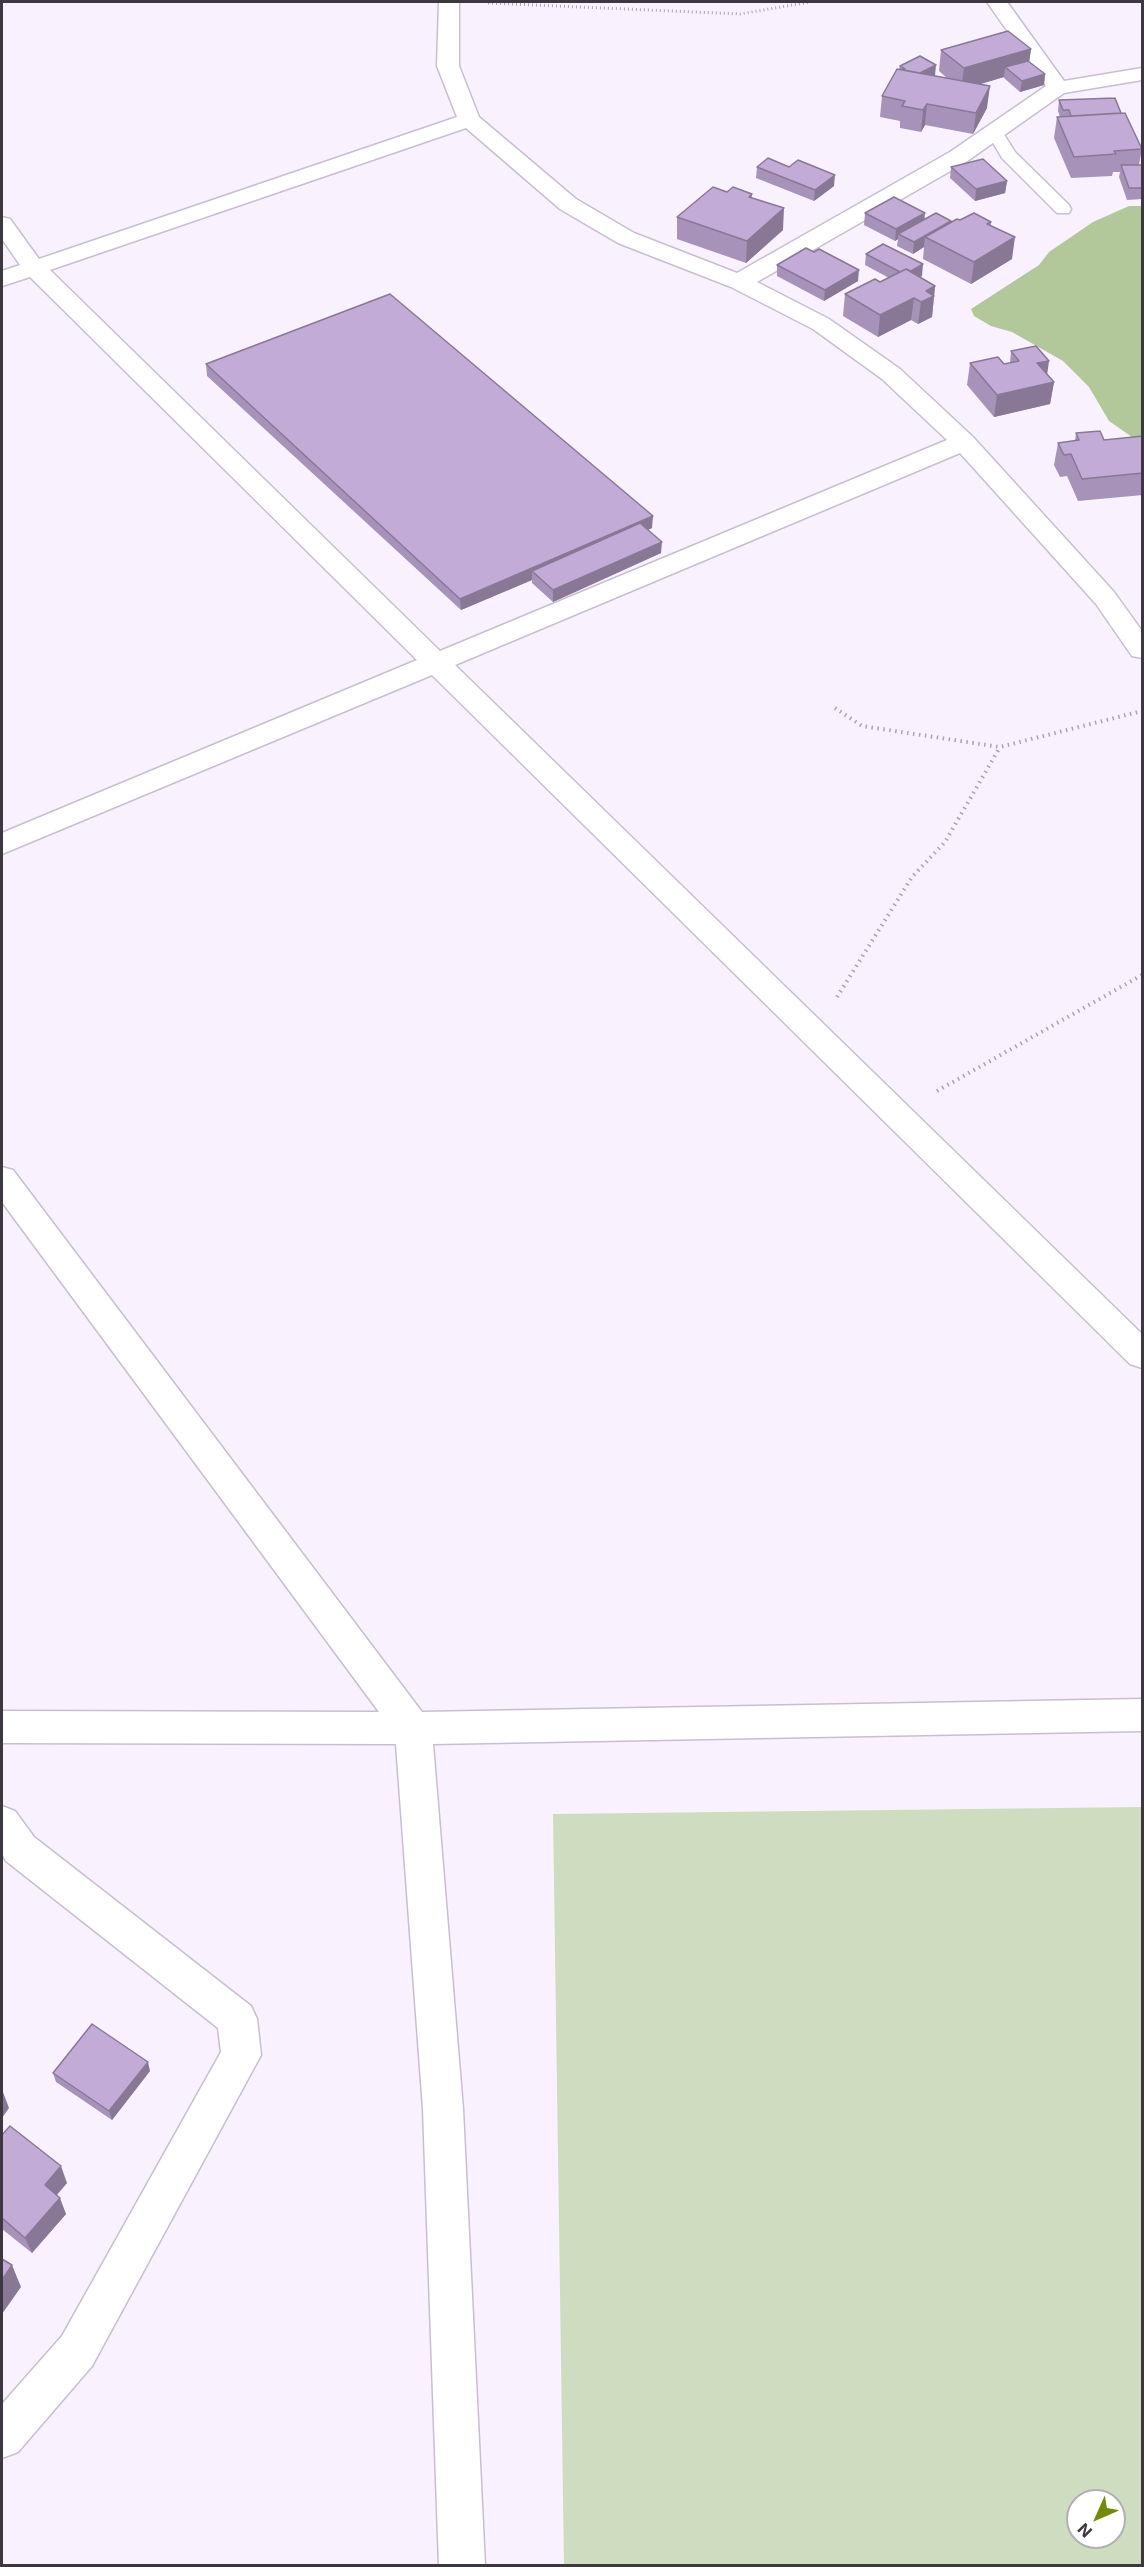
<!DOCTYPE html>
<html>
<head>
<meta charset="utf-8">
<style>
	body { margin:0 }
	#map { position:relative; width:1144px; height:2567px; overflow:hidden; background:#f9f2fe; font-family:Inter,sans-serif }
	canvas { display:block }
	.frame { position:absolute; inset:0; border:3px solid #3d3840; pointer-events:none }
	.north { position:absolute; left:1066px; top:2489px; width:60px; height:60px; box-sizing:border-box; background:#fff; border:2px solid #b1afb3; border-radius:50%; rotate:225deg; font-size:16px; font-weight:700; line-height:24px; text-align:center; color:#3d3840 }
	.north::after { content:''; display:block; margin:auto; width:21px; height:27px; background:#718c07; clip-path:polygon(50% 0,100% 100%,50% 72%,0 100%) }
</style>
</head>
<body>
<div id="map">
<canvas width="1144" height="2567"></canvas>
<div class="frame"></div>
<div class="north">N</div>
</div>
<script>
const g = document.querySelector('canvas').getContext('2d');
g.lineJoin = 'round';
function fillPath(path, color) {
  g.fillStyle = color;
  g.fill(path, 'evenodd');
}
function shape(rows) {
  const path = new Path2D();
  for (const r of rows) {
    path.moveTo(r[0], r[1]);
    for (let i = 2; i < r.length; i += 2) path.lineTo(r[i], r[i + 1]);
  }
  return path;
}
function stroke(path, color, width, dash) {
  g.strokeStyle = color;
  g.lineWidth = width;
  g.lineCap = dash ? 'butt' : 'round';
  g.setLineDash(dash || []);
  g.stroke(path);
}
fillPath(shape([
	[1142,1807,1142,2565,564,2565,553,1814],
	[1078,2501,1114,2501,1114,2537,1078,2537]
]), '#cedcc0');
fillPath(shape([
	[1129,206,1142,206,1142,444,1109,421,1089,387,1063,361,1012,332,991,326,974,316,971,309,1039,265,1049,252,1093,222]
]), '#b2c79a');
const lane = shape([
	[994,126,1000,128,1015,152,1069,205,1071,209,1069,213,1057,213,1002,158,986,131,994,126]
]);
const street = shape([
	[439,2,459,2,459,66,479,117,576,199,634,233,737,273,950,152,1046,86,987,2,1007,2,1064,81,1142,68,1142,80,1064,93,966,162,757,282,829,319,900,369,973,437,1114,592,1142,631,1142,658,1132,656,1096,604,960,453,455,665,1142,1334,1142,1368,1130,1364,432,675,2,854,2,833,417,660,30,277,2,286,2,271,20,265,2,239,2,217,10,219,39,259,457,117,437,66,439,2],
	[466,128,560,209,618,243,731,287,813,329,882,379,947,440,440,651,50,270,466,128],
	[2,1167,13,1170,422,1712,1142,1699,1142,1731,433,1744,463,2109,485,2566,439,2566,423,2109,396,1744,2,1743,2,1711,379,1712,2,1202,2,1167],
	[2,1806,15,1811,34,1837,251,2006,257,2019,261,2055,92,2366,18,2452,2,2458,2,2404,62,2336,221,2052,218,2028,6,1861,2,1854,2,1806]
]);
stroke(lane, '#c9bed1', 3);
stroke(street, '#c9bed1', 3);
stroke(shape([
	[488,3,740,14,810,2]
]), '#aba4af', 3, [1, 3]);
stroke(shape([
	[835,708,862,726,1000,747,1142,711],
	[837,997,912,877,945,842,1000,747],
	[937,1091,1142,975]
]), '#aba4af', 4, [1.5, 4.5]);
fillPath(lane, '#fff');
fillPath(street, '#fff');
fillPath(shape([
	[1031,49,1029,62,1045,74,1044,85,1020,92,1004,78,1004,77,979,84,987,108,973,134,925,125,921,132,900,128,900,121,880,117,882,96,899,69,900,66,935,76,947,78,939,71,941,50],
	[1059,100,1121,113,1142,149,1139,165,1143,165,1143,199,1127,200,1119,177,1120,172,1113,172,1112,176,1071,178,1054,138,1057,117,1060,117,1058,111],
	[757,167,834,186,814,201,756,178],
	[951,167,1007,181,1005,193,975,201,950,178],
	[727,192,752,194,752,198,783,230,746,263,677,239,677,217],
	[865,213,951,221,951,222,960,220,991,222,991,226,1012,259,971,284,923,259,924,247,913,254,897,246,898,239,895,241,864,225],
	[866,254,922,276,920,277,935,286,932,317,918,324,911,320,878,337,843,316,845,294,880,282,889,278,865,265],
	[777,265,858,281,824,301,777,276],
	[1011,351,1047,374,1054,382,1050,404,994,417,967,385,970,363,1004,364,1010,363],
	[206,364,652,528,648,530,661,553,553,602,532,583,532,580,461,610,207,376],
	[1076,433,1104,440,1143,436,1143,495,1078,501,1067,476,1060,477,1054,465,1058,443,1075,441],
	[150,2071,112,2120,56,2082,53,2073],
	[2,2135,67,2183,57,2195,66,2214,32,2253,2,2229]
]), '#a793b9');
fillPath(shape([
	[1031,49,1028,70,1005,67,1004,77,961,90,964,68],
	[936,65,935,76,909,78],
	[1045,74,1044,85,1020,92,1022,81],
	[990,86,987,108,973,134,976,113],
	[927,104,925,125,921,132,923,110],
	[835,175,834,186,814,201,815,190],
	[1007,181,1005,193,975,201,976,189],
	[784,208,783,230,746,263,747,241],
	[925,213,924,224,898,234,898,239,895,241,896,229],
	[951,221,950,232,925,237,924,247,913,254,914,242],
	[1015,237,1012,259,971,284,974,262],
	[923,264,922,276,904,286,905,275],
	[859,270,858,281,824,301,825,290],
	[935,286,932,317,918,324,921,302,926,291],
	[914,298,911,320,878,337,880,315],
	[1049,361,1046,383,1037,363],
	[1054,382,1050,404,994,417,997,395],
	[653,516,652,528,538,577,532,571,532,580,461,610,460,599],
	[662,542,661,553,553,602,553,590],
	[148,2062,150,2071,112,2120,109,2111],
	[3,2092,9,2108,2,2118,2,2093],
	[61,2166,67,2183,51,2201,45,2185],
	[60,2198,66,2214,32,2253,25,2238],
	[12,2265,21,2287,2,2314,2,2280]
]), '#887896');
const building = shape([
	[1008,31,1031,49,964,68,941,50,1008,31],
	[920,56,936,65,920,73,903,70,905,69,900,66,920,56],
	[1028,61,1045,74,1022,81,1005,67,1028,61],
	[897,69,990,86,976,113,927,104,923,110,902,106,905,101,882,96,897,69],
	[1115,98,1121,113,1071,116,1069,110,1063,110,1059,100,1115,98],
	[1125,113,1142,149,1114,151,1116,154,1074,157,1057,117,1125,113],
	[768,158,789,167,798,160,835,175,815,190,757,167,768,158],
	[983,159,1007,181,976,189,951,167,983,159],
	[1121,165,1143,165,1143,188,1129,188,1121,165],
	[713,187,727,192,733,187,752,194,749,197,784,208,747,241,677,217,713,187],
	[894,197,925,213,896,229,865,213,894,197],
	[936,213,951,221,914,242,898,234,936,213],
	[974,213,991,222,987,224,1015,237,974,262,925,237,957,219,960,220,974,213],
	[883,244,923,264,911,271,906,269,900,272,866,254,883,244],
	[806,248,814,252,819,249,859,270,825,290,777,265,806,248],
	[906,269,935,286,926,291,934,296,921,302,914,298,880,315,845,294,875,279,880,282,906,269],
	[390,294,653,516,460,599,206,364,390,294],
	[1036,346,1049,361,1037,363,1054,382,997,395,970,363,998,357,1004,364,1019,361,1011,351,1036,346],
	[1100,431,1104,440,1143,436,1143,473,1082,479,1071,454,1064,455,1058,443,1079,440,1076,433,1100,431],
	[640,523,662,542,553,590,532,571,640,523],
	[92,2024,148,2062,109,2111,53,2073,92,2024],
	[10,2126,61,2166,45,2185,60,2198,25,2238,2,2218,2,2135,10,2126],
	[2,2259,12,2265,2,2280,2,2259]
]);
fillPath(building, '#c2abd7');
stroke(building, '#887896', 1.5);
</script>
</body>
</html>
